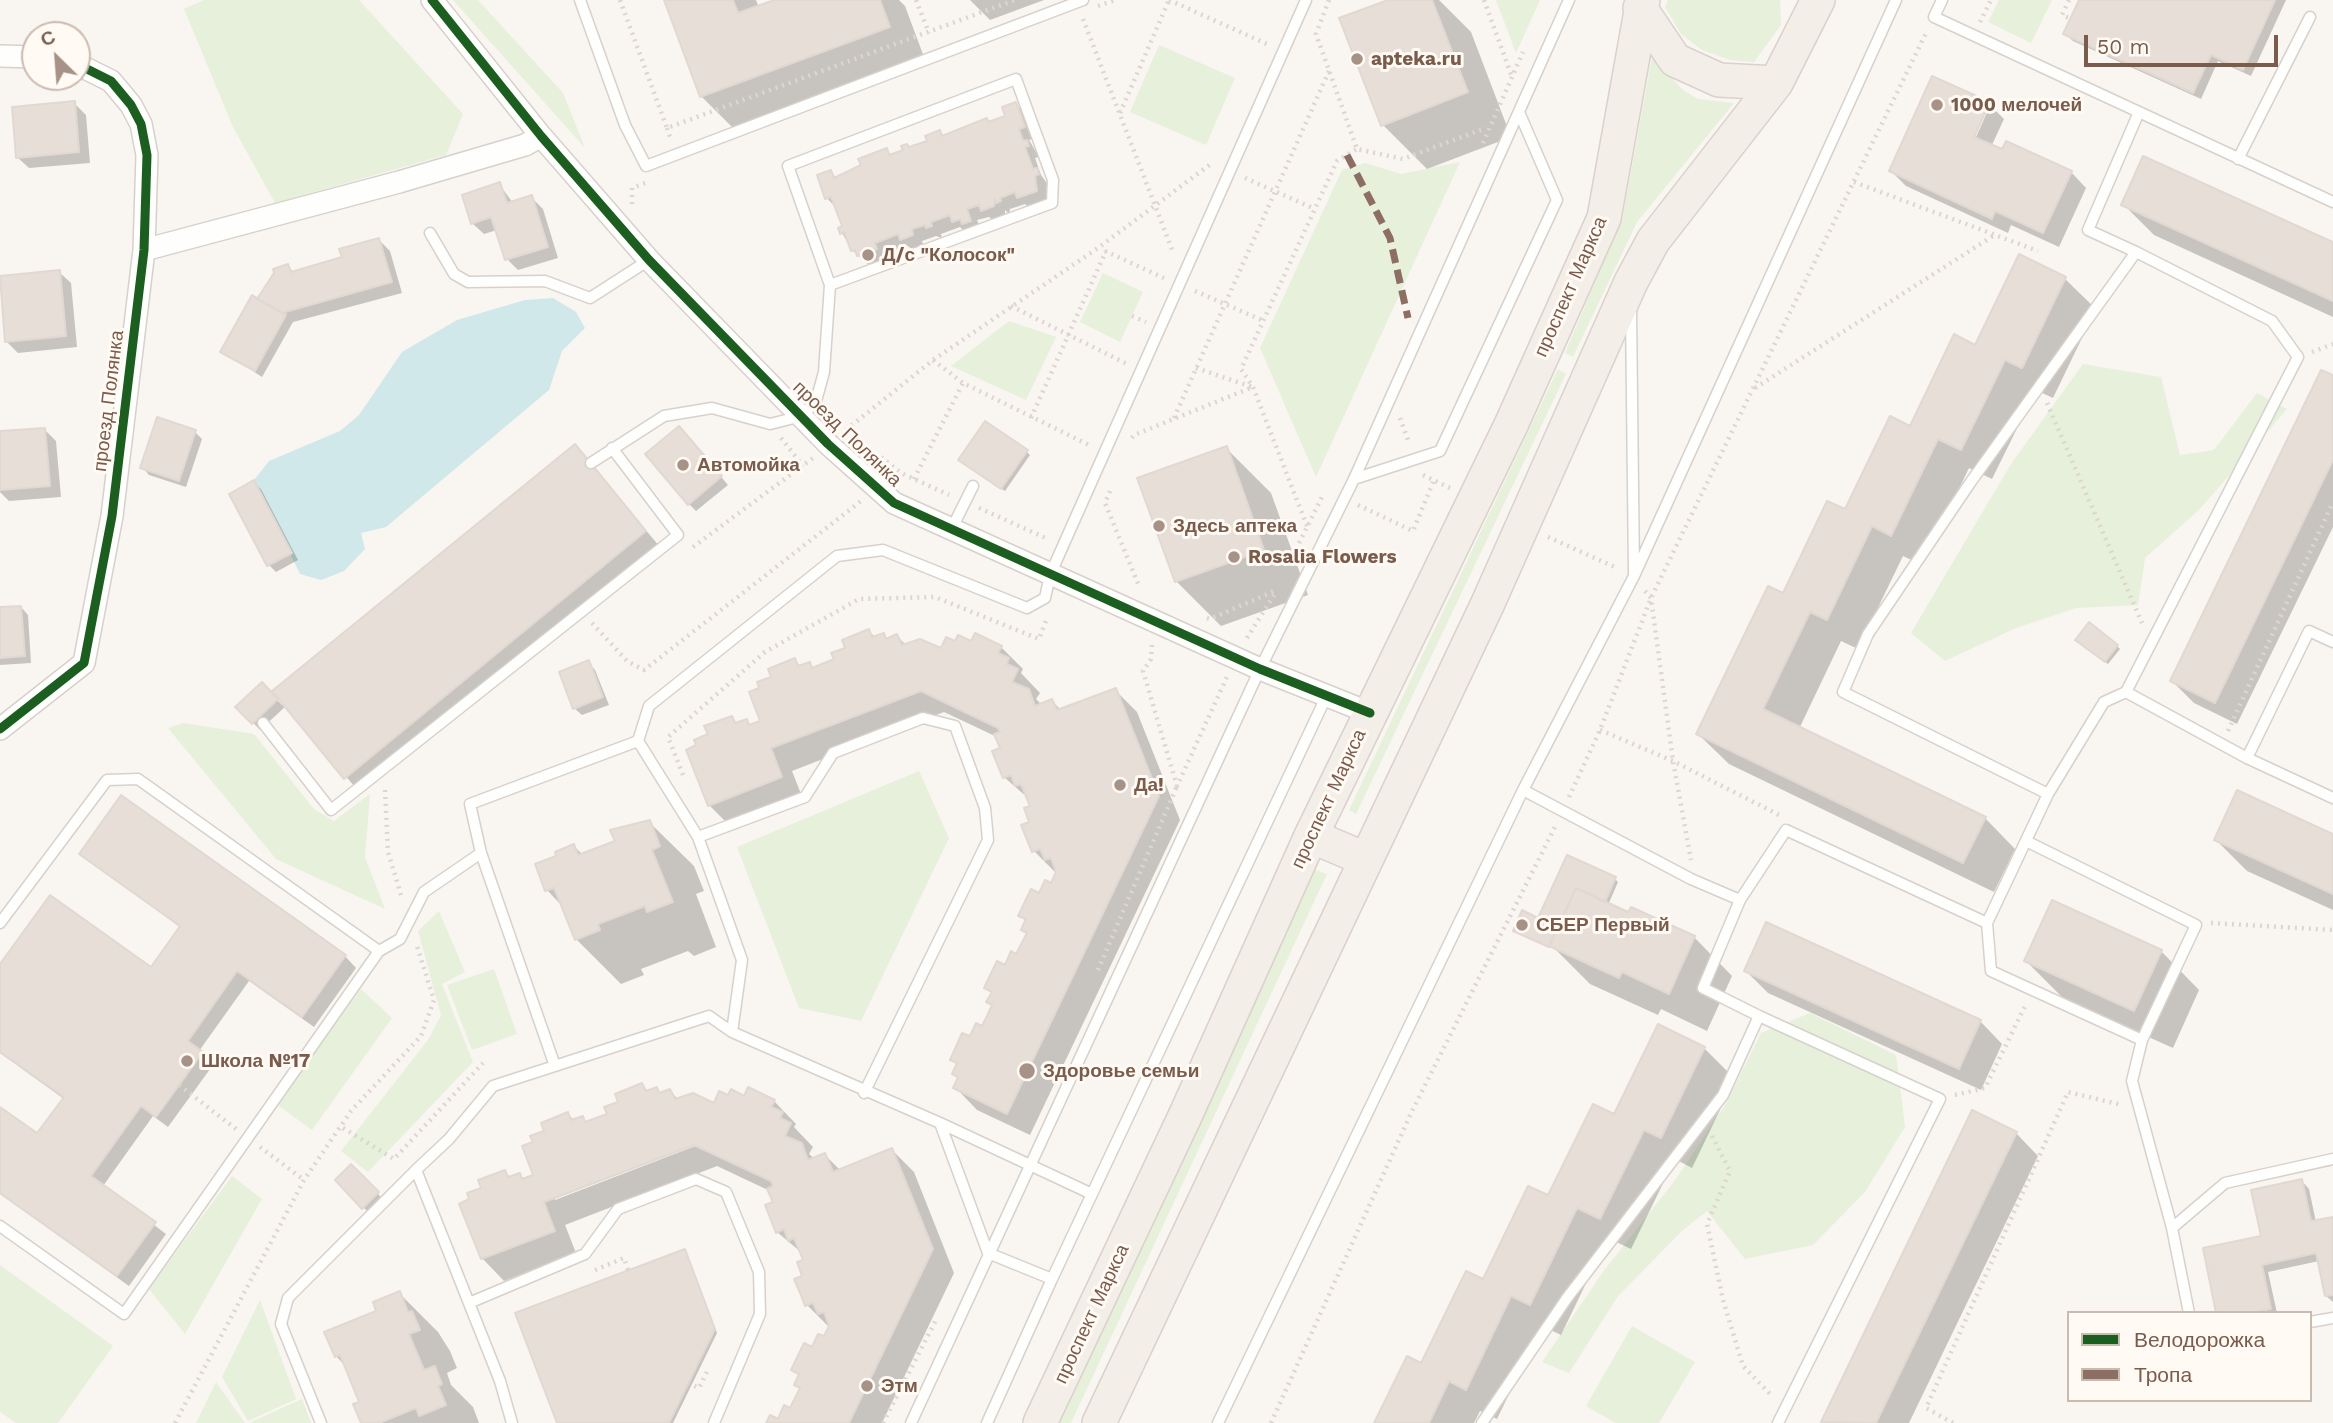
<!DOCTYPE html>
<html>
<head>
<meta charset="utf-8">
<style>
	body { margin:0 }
	#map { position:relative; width:2333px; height:1423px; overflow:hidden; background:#f9f5f0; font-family:"Work Sans",sans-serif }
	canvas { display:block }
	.legend { position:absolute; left:2067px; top:1311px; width:245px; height:91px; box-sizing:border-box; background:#fffaf3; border:2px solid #cabbb1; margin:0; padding:9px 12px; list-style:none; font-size:21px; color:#7a5c4d }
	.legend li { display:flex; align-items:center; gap:14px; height:35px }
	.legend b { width:35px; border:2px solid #cabbb1 }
	.north { position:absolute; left:21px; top:21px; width:70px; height:70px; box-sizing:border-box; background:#fffaf3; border:2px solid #cabbb1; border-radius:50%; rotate:335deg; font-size:19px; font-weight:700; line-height:28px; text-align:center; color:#7a5c4d }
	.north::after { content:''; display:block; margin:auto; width:24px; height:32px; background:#a69286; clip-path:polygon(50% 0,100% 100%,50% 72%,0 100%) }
	.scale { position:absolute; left:2084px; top:35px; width:194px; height:32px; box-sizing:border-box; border:4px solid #7a5c4d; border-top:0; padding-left:9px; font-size:21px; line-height:24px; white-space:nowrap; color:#7a5c4d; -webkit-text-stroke:5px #fffaf3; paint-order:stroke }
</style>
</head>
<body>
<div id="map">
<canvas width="2333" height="1423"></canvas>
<ul class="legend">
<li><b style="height:9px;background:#1b5e20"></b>Велодорожка</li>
<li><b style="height:9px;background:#8d6e63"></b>Тропа</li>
</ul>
<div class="north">С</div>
<div class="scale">50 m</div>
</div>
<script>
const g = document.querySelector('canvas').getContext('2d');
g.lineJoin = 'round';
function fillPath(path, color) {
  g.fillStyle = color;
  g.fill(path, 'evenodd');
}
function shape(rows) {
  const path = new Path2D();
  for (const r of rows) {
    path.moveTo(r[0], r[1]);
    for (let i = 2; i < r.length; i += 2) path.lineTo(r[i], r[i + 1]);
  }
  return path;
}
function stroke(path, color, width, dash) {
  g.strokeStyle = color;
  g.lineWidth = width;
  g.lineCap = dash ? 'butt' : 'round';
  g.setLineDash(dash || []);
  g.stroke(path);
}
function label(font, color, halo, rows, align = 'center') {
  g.font = font + ' "Work Sans",sans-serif';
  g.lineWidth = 6;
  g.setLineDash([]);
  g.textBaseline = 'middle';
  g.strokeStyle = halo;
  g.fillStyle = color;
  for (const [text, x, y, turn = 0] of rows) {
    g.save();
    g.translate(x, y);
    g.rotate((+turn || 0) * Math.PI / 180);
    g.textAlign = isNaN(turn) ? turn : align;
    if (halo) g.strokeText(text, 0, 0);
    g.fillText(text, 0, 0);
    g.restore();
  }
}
fillPath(shape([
	[204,0,359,0,463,114,446,155,275,203,233,127,184,9],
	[453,0,478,0,563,93,585,148],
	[1496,0,1540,0,1516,53],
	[1668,0,1780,0,1781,25,1754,62,1730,60,1702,50,1681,34,1665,7],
	[1999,0,2052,0,2031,43,1988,22],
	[1159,45,1235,78,1206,145,1130,112],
	[1652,57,1683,90,1698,99,1734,103,1637,222,1573,357,1565,353,1623,216],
	[1460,162,1316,477,1260,348,1342,170,1365,163,1401,174],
	[1103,273,1143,292,1120,342,1080,322],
	[1009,321,1056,337,1026,400,951,366],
	[2083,364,2161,377,2180,455,2214,450,2257,393,2287,409,2199,510,2145,558,2138,605,2076,608,2016,628,1945,661,1911,633,2011,464],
	[1558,369,1566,374,1356,814,1349,810],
	[183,723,254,734,314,809,334,821,370,794,365,857,385,909,276,859,168,728],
	[919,771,949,838,861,1021,799,1008,737,847],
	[1311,868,1327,874,1071,1423,1053,1423],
	[439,911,465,972,442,984,473,1062,368,1172,341,1151,428,1040,441,1015,418,931],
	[494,969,517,1034,472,1050,447,985],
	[361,989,392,1018,312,1130,276,1104],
	[1810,1013,1896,1055,1905,1127,1865,1192,1813,1245,1745,1259,1707,1211,1683,1230,1618,1296,1569,1373,1542,1362,1603,1272,1676,1179,1725,1105,1761,1033],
	[232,1176,262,1199,185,1334,149,1289],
	[0,1265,113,1346,58,1423,16,1423,0,1412],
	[260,1300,296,1399,248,1421,222,1377],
	[1632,1326,1695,1362,1659,1423,1616,1423,1586,1406],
	[216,1382,245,1423,196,1423],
	[302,1399,311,1423,249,1423]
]), '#e7f0db');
fillPath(shape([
	[553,298,576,312,585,328,562,351,549,390,386,527,361,533,365,549,344,571,321,580,300,574,254,480,269,461,340,431,359,415,402,352,457,320,525,300]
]), '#d0e8ea');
fillPath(shape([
	[666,0,756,0,759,8,779,0,899,0,905,6,927,65,740,135,701,96],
	[970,0,1044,0,990,20],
	[1392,0,1439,0,1471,32,1511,137,1427,169,1383,125],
	[2081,0,2286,0,2251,76,2218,61,2201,99,2073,41,2065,34],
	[74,103,86,115,90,163,29,168,17,157],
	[1016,104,1027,116,1035,138,1029,140,1039,157,1035,158,1041,175,1049,186,1046,187,1048,202,1030,209,1025,204,1010,209,1009,214,1005,210,1005,217,994,221,989,217,977,220,982,232,965,232,960,227,941,234,942,238,936,236,922,241,924,247,913,250,908,246,885,254,888,260,870,266,852,250,842,233,844,227,837,209,827,198,830,172,837,178,886,150,891,156,929,142,940,132,944,137,986,120,990,124,1007,117],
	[1989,104,2004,119,1991,147,2071,172,2086,188,2059,247,2011,225,2008,233,1906,186,1891,171],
	[1985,108,1989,108,1972,146,1969,144],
	[499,184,513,203,531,197,543,209,558,258,518,270,507,259,497,230,484,234,472,223],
	[2123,204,2333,244,2333,317,2154,235],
	[378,239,390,251,402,293,293,322,262,377,222,351,258,301,288,266,294,273,344,258],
	[2020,257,2065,279,2096,309,2053,398,2036,390,1992,479,1969,468,1922,565,1903,556,1858,649,1841,641,1799,729,1985,818,2015,849,1994,892,1729,764,1698,734,1783,595,1845,511,1976,347],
	[59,272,71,283,77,347,18,353,7,342,0,278],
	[2333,377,2333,527,2237,724,2194,703,2172,681],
	[45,430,56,441,61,497,9,501,0,492,0,433],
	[195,432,202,439,186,487,149,475,142,467],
	[686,435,728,485,696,511,689,504],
	[575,446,660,547,360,793,286,706,260,730,238,707,262,685,282,705],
	[1226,448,1271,493,1308,595,1221,626,1176,581],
	[1027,452,1030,455,1005,491,964,463],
	[253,482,261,489,298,560,276,572,269,565],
	[21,607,28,615,31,663,0,665,0,609],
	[869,631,876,638,883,635,888,640,897,636,906,645,941,651,956,643,1001,647,1023,669,1021,673,1040,693,1036,699,1042,705,1052,701,1061,710,1115,690,1137,712,1180,820,1030,1135,977,1110,955,1087,959,1079,954,1074,958,1066,952,1059,983,1028,993,1007,988,1002,993,994,986,987,1017,957,1028,935,1023,930,1027,922,1020,916,1052,885,1057,874,1034,851,1032,807,1029,799,1004,777,1002,749,997,737,944,712,792,771,803,799,731,827,709,805,710,735,732,718,738,724,746,721,751,726,762,722,762,689,773,678,795,660,801,667,809,664,814,669,836,660],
	[2080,643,2117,646,2120,649,2108,664],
	[588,662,595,670,609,705,582,715,574,708],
	[121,797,345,956,356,968,314,1027,249,981,199,1051,213,1065,168,1127,153,1116,103,1186,166,1234,129,1286,0,1194,0,1109,38,1136,64,1099,0,1053,0,967,152,969,181,928,81,854],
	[649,822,694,866,704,891,696,894,716,947,694,956,688,951,641,969,644,975,621,984,576,939,563,907,547,890,558,857,574,846,583,855,617,842],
	[2333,836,2333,910,2247,871,2216,840],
	[1615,879,1618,882,1608,905,1694,937,1732,976,1707,1031,1661,1009,1658,1015,1590,984,1553,947,1515,930],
	[2161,951,2199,990,2173,1048,2064,999,2026,961],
	[1746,971,1980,1021,2002,1044,1981,1090,1768,993],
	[1704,1048,1735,1079,1692,1168,1675,1159,1631,1249,1608,1238,1561,1335,1542,1326,1497,1419,1480,1411,1474,1423,1376,1423,1615,1117],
	[642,1086,649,1092,657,1089,661,1094,670,1091,679,1100,714,1105,729,1098,774,1101,796,1124,794,1127,813,1147,809,1154,815,1159,825,1155,841,1171,892,1150,914,1172,954,1273,882,1423,768,1423,778,1421,790,1411,801,1389,796,1384,800,1376,793,1370,824,1339,830,1328,807,1305,797,1280,804,1276,805,1261,802,1253,777,1232,775,1203,770,1191,717,1166,565,1225,576,1253,504,1281,482,1258,483,1189,505,1172,511,1178,519,1175,524,1180,535,1176,535,1143,546,1132,568,1114,575,1121,582,1118,587,1123,609,1115],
	[701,1140,703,1143,555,1200,555,1196],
	[2016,1133,2038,1156,1909,1423,1825,1423],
	[351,1167,385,1201,370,1214,337,1180],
	[2302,1181,2309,1189,2316,1222,2333,1219,2333,1302,2326,1296,2319,1261,2268,1272,2277,1313,2218,1313,2263,1238],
	[684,1251,717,1333,673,1423,558,1423],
	[399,1293,438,1332,450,1351,457,1368,447,1373,451,1385,473,1407,479,1423,362,1423,361,1403,347,1368,336,1356]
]), '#0003');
const building = shape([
	[664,0,733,0,738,13,774,0,880,0,890,27,700,97,664,0],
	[1388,0,1432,0,1468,92,1381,126,1339,18,1388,0],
	[2079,0,2275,0,2243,70,2211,55,2193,93,2063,34,2079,0],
	[1932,76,1990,102,1974,137,2002,149,2006,141,2072,171,2043,233,1995,211,1992,219,1889,171,1932,76],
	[75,101,79,152,16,158,12,107,75,101],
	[1016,102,1025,127,1019,129,1023,141,1027,140,1029,146,1025,147,1033,169,1037,168,1039,174,1035,176,1037,191,1017,198,1015,192,1000,198,1001,201,996,203,995,199,994,206,981,211,979,205,967,209,971,221,962,224,960,219,952,222,950,215,931,222,932,226,926,228,925,225,912,229,913,235,900,240,898,234,875,243,877,249,857,256,855,250,851,251,844,232,840,234,838,228,842,226,831,197,825,199,817,175,831,170,834,178,861,165,858,159,887,148,889,155,903,150,901,146,907,144,909,147,927,141,925,136,940,130,942,136,987,118,988,122,1005,116,1002,107,1016,102],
	[2143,156,2333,242,2333,301,2121,205,2143,156],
	[500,182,507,203,532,195,548,247,505,260,491,217,471,224,462,195,500,182],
	[379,238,392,282,285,312,286,315,257,299,274,273,273,269,288,264,291,272,342,257,339,249,379,238],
	[2019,254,2066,277,2022,368,2005,360,1961,450,1938,439,1891,536,1872,526,1827,620,1810,612,1763,709,1986,817,1963,863,1696,734,1768,586,1783,593,1827,501,1845,509,1890,416,1910,426,1954,334,1975,345,2019,254],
	[60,270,66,336,5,342,0,276,60,270],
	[252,295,286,315,255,371,220,352,252,295],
	[2321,370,2333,375,2333,460,2215,703,2170,681,2321,370],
	[157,417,196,430,179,481,140,468,157,417],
	[985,421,1028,450,1001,489,958,460,985,421],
	[679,426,722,476,688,505,645,454,679,426],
	[45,428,50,486,0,490,0,431,45,428],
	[575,444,646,531,344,779,272,691,575,444],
	[1227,446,1264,550,1175,582,1137,478,1227,446],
	[254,480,292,553,267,566,229,494,254,480],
	[21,606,25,656,0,658,0,607,21,606],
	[2089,622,2118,645,2105,662,2075,640,2089,622],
	[869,629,872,637,884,633,886,639,897,634,902,645,920,639,941,648,946,637,955,641,958,635,971,641,975,633,1002,646,998,653,1009,658,1007,664,1018,669,1012,682,1029,689,1035,706,1052,699,1057,710,1116,688,1159,796,1007,1114,953,1088,958,1077,952,1074,957,1063,950,1060,962,1033,970,1036,976,1023,982,1026,987,1016,992,1005,986,1002,992,992,984,988,997,961,1005,965,1011,951,1016,954,1027,933,1021,930,1026,919,1018,916,1031,889,1039,893,1045,880,1051,883,1056,872,1051,858,1045,860,1040,849,1032,852,1021,825,1029,822,1024,808,1030,806,1021,784,1015,786,1011,775,1003,778,992,751,1000,748,994,734,1000,732,998,728,921,691,771,748,782,777,708,806,686,750,696,745,694,740,708,734,704,726,732,716,735,723,747,719,749,725,760,721,749,692,759,688,757,682,771,677,768,669,795,658,798,666,810,662,812,668,834,659,831,653,845,648,842,640,869,629],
	[589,660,603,697,573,709,559,672,589,660],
	[262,682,278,699,252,724,235,707,262,682],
	[2237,790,2333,834,2333,894,2214,840,2237,790],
	[121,795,346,955,302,1017,237,971,188,1041,203,1052,156,1117,141,1106,91,1176,156,1222,117,1276,0,1193,0,1107,37,1133,64,1097,0,1052,0,964,50,895,151,967,180,926,79,854,121,795],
	[650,820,660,846,652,850,673,902,647,912,645,906,598,924,600,930,575,940,554,888,545,891,535,864,556,856,555,852,574,844,578,855,615,841,610,830,650,820],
	[1567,855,1616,877,1605,902,1576,888,1549,947,1513,931,1522,910,1538,918,1567,855],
	[1576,888,1628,912,1631,907,1695,936,1669,994,1622,972,1619,978,1549,946,1576,888],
	[2052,900,2162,950,2134,1011,2024,961,2052,900],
	[1766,922,1981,1020,1959,1069,1744,971,1766,922],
	[1658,1024,1705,1047,1661,1138,1644,1130,1600,1219,1577,1208,1530,1305,1511,1296,1466,1390,1449,1381,1429,1423,1374,1423,1407,1356,1421,1363,1466,1271,1483,1279,1528,1186,1548,1195,1593,1104,1614,1114,1658,1024],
	[642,1083,646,1091,657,1087,659,1093,670,1089,675,1099,693,1093,714,1103,719,1091,728,1095,731,1089,744,1096,748,1087,775,1100,771,1107,783,1112,780,1118,791,1123,785,1136,802,1143,808,1160,825,1153,833,1172,892,1148,933,1249,849,1423,766,1423,770,1415,778,1419,784,1405,790,1408,800,1388,794,1385,799,1374,791,1370,804,1343,812,1347,818,1334,824,1336,829,1326,824,1312,818,1314,813,1303,805,1306,800,1293,794,1279,802,1276,797,1262,803,1260,799,1250,794,1238,788,1241,784,1229,776,1233,765,1205,773,1202,767,1189,773,1186,771,1181,694,1145,544,1202,555,1231,481,1259,459,1204,469,1199,467,1193,481,1188,478,1180,505,1170,508,1177,520,1173,522,1179,533,1175,522,1146,533,1142,530,1136,544,1131,541,1123,568,1112,571,1120,583,1116,585,1122,607,1114,604,1107,618,1102,615,1094,642,1083],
	[1972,1110,2017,1132,1876,1423,1821,1422,1972,1110],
	[351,1164,379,1192,362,1209,335,1180,351,1164],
	[2302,1179,2311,1221,2333,1217,2333,1295,2325,1296,2316,1253,2262,1265,2271,1309,2250,1313,2216,1313,2203,1248,2261,1236,2251,1190,2302,1179],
	[685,1249,715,1329,669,1423,557,1423,515,1313,685,1249],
	[400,1291,408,1312,412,1311,420,1330,409,1334,424,1370,435,1366,442,1384,438,1386,446,1405,419,1416,416,1408,379,1423,361,1423,353,1404,359,1402,340,1355,335,1357,324,1332,376,1311,373,1302,400,1291]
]);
fillPath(building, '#e6ded7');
stroke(building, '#e2d8d2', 2);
const lane = shape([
	[580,0,625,125,646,166,1083,0],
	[1942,0,1934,17,2333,202],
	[2238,159,2310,17],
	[430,233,454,274,468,282,545,281,590,298,649,260],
	[2136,252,2088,230,2139,112],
	[1631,310,1634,574],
	[591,463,664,416,712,408,770,424,802,416,816,401,824,372,830,285,1052,203,1053,180,1016,79,788,166,830,285],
	[1354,479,1440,451,1557,200,1519,112],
	[951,530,973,486],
	[2126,692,2247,758,2333,798],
	[263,723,331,810,678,535,612,448],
	[638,741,649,706,837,556,883,550,1027,608,1045,598,1050,575,1306,0],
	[2247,758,2309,631,2333,642],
	[1523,790,1691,879,1740,900,1703,988,1759,1016],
	[698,837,742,960,732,1032],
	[2026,841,2196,925,2142,1040],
	[1740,900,1786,830,1987,923,1991,971,2142,1040,2132,1081,2172,1228],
	[0,923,107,780,138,779,379,951],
	[1987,923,2048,794,1843,692,1868,634,1970,483,2136,252,2272,321,2298,357,2126,692,2104,702,2048,794],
	[555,1066,481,853,470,804,638,741,698,837,805,797,833,753,923,718,955,726,985,808,988,840,864,1093],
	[940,1123,1092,1194,1327,695],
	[416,1170,449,1139,493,1086,709,1016,732,1032,940,1123,988,1253,1052,1279,987,1423],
	[0,1226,124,1314,379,951,400,939,424,892,481,853],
	[1052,1279,1092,1194],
	[469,1303,585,1254,618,1209,696,1179,726,1192,759,1272,760,1314,714,1423],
	[2189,1313,2172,1228,2225,1183,2333,1159],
	[2310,1322,2333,1318],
	[321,1423,281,1324,288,1298,416,1170,500,1381,512,1423],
	[911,1423,1260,669,1354,479,1569,0],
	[1218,1423,1523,790,1634,576,1896,0],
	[1482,1423,1567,1298,1723,1095,1759,1016,1940,1099,1778,1423]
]);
const street = shape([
	[432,0,541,136,649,260,828,444,894,503,1260,669,1370,713],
	[0,56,35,57],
	[144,250,399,182,525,145,541,136],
	[0,729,84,663,112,516,144,250,147,155,141,124,131,105,111,81,77,64]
]);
const primary = shape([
	[1640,8,1675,60,1719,80,1776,83],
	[1311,836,1365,859],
	[1040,1423,1186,1114,1311,836,1511,425,1604,218,1643,0],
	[1099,1423,1488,603,1631,282,1653,241,1776,83,1818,0]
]);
stroke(lane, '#d7d1cb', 13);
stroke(street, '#d7d1cb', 24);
stroke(primary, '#dad1cc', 36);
stroke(shape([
	[620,0,667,128,1015,0],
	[916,0,929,33],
	[1169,0,1267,44],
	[1329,0,1316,34,1357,149,1403,159,1486,128],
	[1484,0,1512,77],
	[2069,0,2062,15,2071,19],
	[1098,6,1115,0],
	[1083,19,1173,252],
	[1980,22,1991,0],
	[1120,113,1169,0],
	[667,128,671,140],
	[1483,143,1523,52],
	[1245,178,1315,209],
	[1854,182,2038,251],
	[632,204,632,188,645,183],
	[1105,251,1164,278],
	[1195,291,1264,321],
	[1011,306,1127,364],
	[1132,316,1146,322],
	[2312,352,2333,344],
	[933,360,963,383,1091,446],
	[1196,368,1252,387],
	[1755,388,1993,236],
	[2047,403,2142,623],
	[1031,418,1106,251],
	[1174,418,1329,71],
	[1400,418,1409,443],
	[846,430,933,360,1098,248,1212,163],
	[781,438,803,466],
	[1132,438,1134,435,1253,387],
	[881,457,901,473,949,495],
	[1423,475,1450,488],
	[914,479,963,383],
	[1110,491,1105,503,1139,586],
	[1358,505,1413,531,1434,480],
	[979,508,1048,539],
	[1307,526,1253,387,1241,369,1337,161,1357,149],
	[1548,537,1617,568],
	[1299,543,1323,495],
	[693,547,813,458],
	[1645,591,1651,598,1673,761,1691,860],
	[1207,618,1210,619,1277,590],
	[592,623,627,661,644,670,861,501],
	[1247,638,1274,595],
	[1152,645,1151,659,1143,671,1177,786,1227,677],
	[1600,730,1673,761,1779,815],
	[2228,731,2333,502],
	[683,775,668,737,765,652,859,599,935,597,1039,639,1047,618],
	[385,790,388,852,402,898],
	[1569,797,1600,730,1651,598,1927,31],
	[2211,923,2333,930],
	[1098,970,1177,786],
	[179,1085,236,1129],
	[1955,1095,1985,1088,2026,1004],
	[343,1128,394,1159,483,1063],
	[1712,1136,1730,1171,1707,1224,1723,1300,1743,1366,1772,1396],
	[260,1147,304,1180],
	[595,1270,624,1258,628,1270],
	[688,1383,699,1388,707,1372],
	[175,1423,304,1180,351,1111,421,1036,434,1000,416,943],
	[883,1423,937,1318],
	[1271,1423,1412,1111,1555,827],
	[1953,1423,1926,1408,2068,1092,2122,1105]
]), '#dcd5d0', 4.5, [2, 5]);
stroke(lane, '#fefefd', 10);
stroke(street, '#fefefd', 21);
stroke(primary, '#f3eee8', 33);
stroke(shape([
	[1347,155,1390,238,1408,318]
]), '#8d6e63', 7, [14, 7]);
stroke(shape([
	[432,0,541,136,649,260,828,444,894,503,1260,669,1370,713],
	[0,729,84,663,112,516,144,250,147,155,141,124,131,105,111,81,77,64]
]), '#1b5e20', 9);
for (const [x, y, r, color] of [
	[1357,59,7,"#a69286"],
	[1937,105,7,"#a69286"],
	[868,255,7,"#a69286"],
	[683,465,7,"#a69286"],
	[1159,526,7,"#a69286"],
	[1234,557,7,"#a69286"],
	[1120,785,7,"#a69286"],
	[1522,925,7,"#a69286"],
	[187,1061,7,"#a69286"],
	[1027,1071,9,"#a69286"],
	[867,1386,7,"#a69286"]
]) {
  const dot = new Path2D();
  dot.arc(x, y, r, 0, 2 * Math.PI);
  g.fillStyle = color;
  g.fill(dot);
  stroke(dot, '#fffaf3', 2.5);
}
label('bold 19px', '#7a5c4d', '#fffaf3', [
	["apteka.ru",1371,59],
	["1000 мелочей",1951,105],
	["Д/с \"Колосок\"",882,255],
	["Автомойка",697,465],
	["Здесь аптека",1173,526],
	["Rosalia Flowers",1248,557],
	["Да!",1134,785],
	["СБЕР Первый",1536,925],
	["Школа №17",201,1061],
	["Здоровье семьи",1043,1071],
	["Этм",881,1386]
], 'left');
label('19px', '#7a5c4d', '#fffaf3', [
	["проспект Маркса",1571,287,-66],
	["проезд Полянка",109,401,-83],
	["проезд Полянка",847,434,44],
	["проспект Маркса",1329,799,-65],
	["проспект Маркса",1092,1314,-65]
]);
</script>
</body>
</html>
